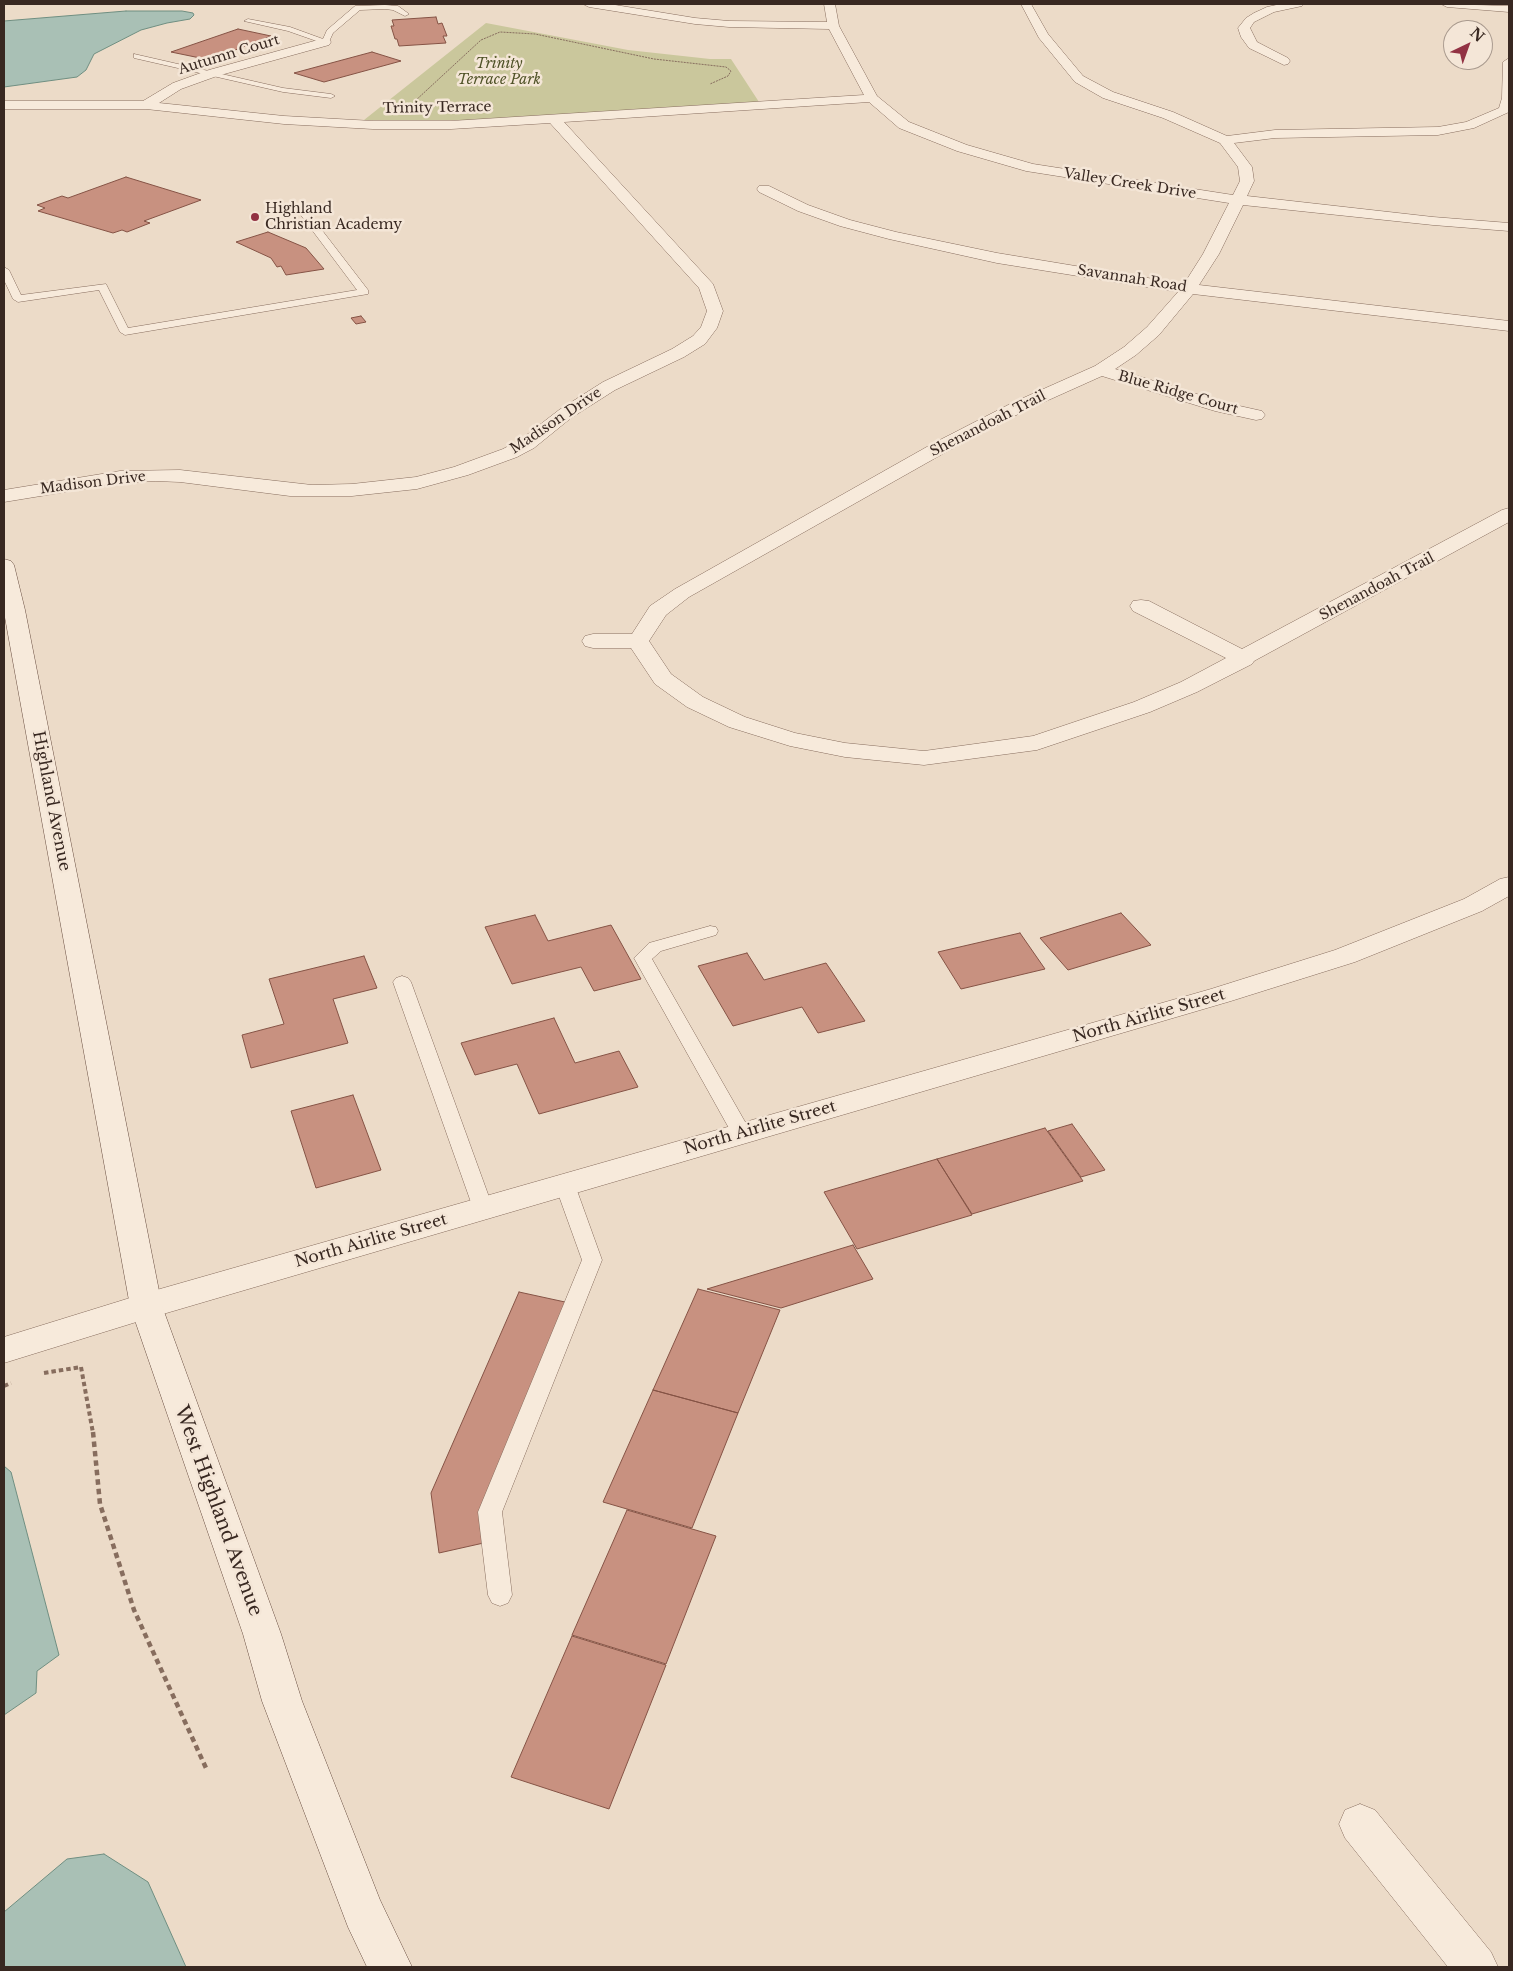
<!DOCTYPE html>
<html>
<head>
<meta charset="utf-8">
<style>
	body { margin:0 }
	#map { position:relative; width:1513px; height:1971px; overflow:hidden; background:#ecdbc8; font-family:"Libre Baskerville",serif }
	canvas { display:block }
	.frame { position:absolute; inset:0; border:5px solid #382821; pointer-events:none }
	.north { position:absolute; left:1443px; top:20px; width:50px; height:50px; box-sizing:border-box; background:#f4e6d7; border:1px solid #a99a8e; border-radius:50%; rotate:42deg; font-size:14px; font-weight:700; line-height:20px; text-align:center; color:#382821 }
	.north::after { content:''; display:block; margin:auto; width:18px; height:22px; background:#923243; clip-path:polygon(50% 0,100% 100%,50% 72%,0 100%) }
</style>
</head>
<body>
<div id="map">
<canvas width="1513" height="1971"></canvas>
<div class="frame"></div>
<div class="north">N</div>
</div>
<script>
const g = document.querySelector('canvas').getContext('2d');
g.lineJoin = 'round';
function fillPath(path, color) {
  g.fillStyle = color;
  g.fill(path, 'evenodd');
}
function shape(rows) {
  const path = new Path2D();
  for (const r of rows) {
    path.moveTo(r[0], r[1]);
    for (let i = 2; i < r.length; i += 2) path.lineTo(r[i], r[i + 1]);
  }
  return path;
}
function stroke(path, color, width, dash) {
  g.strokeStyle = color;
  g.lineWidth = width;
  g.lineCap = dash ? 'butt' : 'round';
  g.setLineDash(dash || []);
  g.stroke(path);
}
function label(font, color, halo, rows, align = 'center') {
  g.font = font + ' "Libre Baskerville",serif';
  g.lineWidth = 5;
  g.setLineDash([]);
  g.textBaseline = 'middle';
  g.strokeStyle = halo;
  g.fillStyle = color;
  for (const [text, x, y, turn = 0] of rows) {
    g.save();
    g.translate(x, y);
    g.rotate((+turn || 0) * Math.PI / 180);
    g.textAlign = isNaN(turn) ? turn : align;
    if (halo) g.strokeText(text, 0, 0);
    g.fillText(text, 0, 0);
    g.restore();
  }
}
fillPath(shape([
	[486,23,628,50,710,59,731,59,759,102,490,120,364,120]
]), '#cac79c');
const water = shape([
	[126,11,182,11,193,13,194,15,190,19,167,23,141,30,94,54,86,70,77,77,4,87,4,21,126,11],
	[4,1466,11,1472,59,1655,37,1671,36,1693,4,1715,4,1466],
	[104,1854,148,1882,186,1967,4,1967,4,1912,67,1859,104,1854]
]);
fillPath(water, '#a9c0b5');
stroke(water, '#6f8e81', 1);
const building = shape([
	[436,17,438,24,442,23,447,36,443,36,446,43,399,46,397,39,395,39,391,26,394,26,392,20,436,17],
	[238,29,271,36,225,54,205,59,171,52,238,29],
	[372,52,401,61,324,82,294,73,372,52],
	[126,177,201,200,144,221,150,223,127,232,122,230,113,233,38,211,45,208,37,205,62,196,68,198,126,177],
	[268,232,306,248,324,269,286,275,281,266,277,267,271,258,236,242,268,232],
	[361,316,366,322,356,324,351,318,361,316],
	[1121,913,1151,945,1068,970,1040,938,1121,913],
	[535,915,548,941,611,925,641,979,594,991,581,967,512,984,485,927,535,915],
	[1020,933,1045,969,961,989,938,952,1020,933],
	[747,953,764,980,826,963,865,1021,818,1033,802,1007,733,1026,698,966,747,953],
	[364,956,377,988,333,999,348,1043,251,1068,242,1035,284,1024,269,979,364,956],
	[554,1018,575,1063,619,1051,638,1087,539,1114,517,1064,475,1075,461,1043,554,1018],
	[353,1095,381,1170,316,1188,291,1111,353,1095],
	[1072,1124,1105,1170,1081,1177,1048,1131,1072,1124],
	[1045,1128,1083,1181,972,1214,937,1159,1045,1128],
	[937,1159,972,1215,857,1249,824,1192,937,1159],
	[853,1245,873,1279,781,1308,707,1289,853,1245],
	[698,1289,780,1310,738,1413,653,1390,698,1289],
	[519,1292,565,1302,488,1542,439,1553,431,1493,519,1292],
	[653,1390,738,1413,692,1528,603,1502,653,1390],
	[627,1510,716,1536,666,1664,572,1635,627,1510],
	[572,1636,666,1665,609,1809,511,1777,572,1636]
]);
fillPath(building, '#c89180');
stroke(building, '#855345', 1);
const lane = shape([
	[385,5,398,6,409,14,405,16,393,10,385,9,360,10,333,33,328,44,325,44,288,31,244,21,248,19,290,27,323,39,327,30,355,6,385,5],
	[134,54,283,88,331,94,335,96,331,98,283,92,134,58,134,54],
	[305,211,308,212,368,290,368,294,125,335,120,332,99,290,18,302,13,299,4,280,4,267,9,270,21,295,106,284,128,328,357,290,300,214,305,211],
	[710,926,716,927,718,931,716,935,661,951,652,959,752,1134,749,1139,742,1141,735,1139,634,958,649,943,710,926],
	[402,976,408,978,411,982,493,1208,490,1213,483,1215,476,1213,473,1208,393,982,396,978,402,976],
	[565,1178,572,1180,575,1185,602,1260,502,1512,512,1595,508,1603,500,1606,492,1603,488,1595,478,1512,582,1260,555,1185,558,1180,565,1178]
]);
const street = shape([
	[583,4,609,4,695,18,729,21,827,22,824,4,835,4,839,26,877,96,909,122,967,145,1033,164,1233,195,1240,181,1238,167,1220,143,1163,118,1103,98,1075,82,1039,38,1021,4,1031,4,1048,34,1083,76,1113,92,1173,112,1227,136,1275,130,1438,127,1466,122,1499,108,1502,98,1503,62,1509,58,1509,112,1474,128,1438,135,1275,138,1234,143,1252,167,1254,181,1247,196,1433,217,1509,223,1509,231,1433,225,1243,205,1219,254,1199,285,1509,321,1509,331,1193,294,1159,335,1136,355,1115,369,1226,403,1262,411,1265,415,1262,419,1256,420,1215,411,1102,376,1024,411,946,452,689,597,666,615,649,641,671,674,703,697,745,717,795,733,845,743,924,751,1033,736,1134,702,1181,682,1226,658,1133,611,1130,606,1133,601,1141,600,1149,601,1242,649,1502,510,1509,508,1509,522,1254,661,1252,664,1197,692,1150,712,1037,750,924,765,845,757,790,746,729,727,687,707,655,684,631,648,593,648,585,646,582,641,585,636,593,634,632,634,650,606,675,589,932,444,1012,403,1095,366,1124,347,1147,327,1178,292,997,263,889,239,840,226,798,211,759,192,757,189,759,186,769,186,808,205,850,220,896,232,997,253,1184,284,1203,254,1229,203,1026,171,957,151,899,128,869,102,564,122,713,284,723,311,717,328,705,344,684,357,615,390,571,418,534,448,517,457,468,475,417,489,352,496,290,496,180,482,155,481,120,483,4,502,4,490,120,471,180,470,312,485,352,484,416,477,454,467,503,449,520,440,559,410,603,382,672,349,693,336,701,327,707,311,699,288,550,123,451,129,373,129,284,124,146,109,4,109,4,101,143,101,173,83,209,70,325,38,329,39,331,42,329,45,217,76,181,89,159,103,284,116,373,121,451,121,864,95,829,29,729,27,695,24,589,7,583,4],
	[1281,4,1304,4,1302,6,1274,12,1254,22,1250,28,1257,42,1288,58,1290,61,1288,64,1284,65,1249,48,1241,37,1238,28,1246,18,1254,13,1267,7,1281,4],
	[1441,4,1509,6,1509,12,1447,7,1441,4],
	[1509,877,1509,896,1482,911,1355,962,1231,1001,146,1319,4,1363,4,1337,146,1293,1211,989,1335,950,1464,899,1500,879,1509,877],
	[1360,1804,1375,1810,1491,1952,1498,1967,1448,1967,1345,1838,1339,1824,1345,1810,1360,1804]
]);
const secondary = shape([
	[4,559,11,561,14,565,25,610,162,1306,281,1634,302,1701,380,1900,412,1967,367,1967,348,1927,262,1701,243,1634,130,1306,4,612,4,559]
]);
stroke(lane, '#876d5e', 1);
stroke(street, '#876d5e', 1);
stroke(secondary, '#694e41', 1);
stroke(shape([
	[415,101,481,40,500,32,535,34,654,59,726,67,731,71,728,76,710,84]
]), '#876d5e', 1, [2, 1]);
stroke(shape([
	[44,1373,81,1367,93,1433],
	[4,1386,11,1383]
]), '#876d5e', 4, [4.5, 3]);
stroke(shape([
	[93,1432,100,1504,134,1610,206,1768]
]), '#876d5e', 4.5, [5.5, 4]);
fillPath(lane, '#f7eadb');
fillPath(street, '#f7eadb');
fillPath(secondary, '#f7eadb');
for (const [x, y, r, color] of [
	[255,217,5,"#923243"]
]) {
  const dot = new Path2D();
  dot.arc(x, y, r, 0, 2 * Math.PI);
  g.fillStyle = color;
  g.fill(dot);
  stroke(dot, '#f4e6d7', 2);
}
label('14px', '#382821', '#f4e6d7', [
	["Autumn Court",229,55,-17],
	["Trinity Terrace",437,108,-1],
	["Valley Creek Drive",1130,184,9],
	["Savannah Road",1132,279,9],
	["Blue Ridge Court",1178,393,16],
	["Madison Drive",556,421,-34],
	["Shenandoah Trail",988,424,-27],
	["Madison Drive",93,483,-7],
	["Shenandoah Trail",1377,587,-28]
]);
label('italic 14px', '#505328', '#f4e6d7', [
	["Trinity",499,64],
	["Terrace Park",499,80]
]);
label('14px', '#382821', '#f4e6d7', [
	["Highland",265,209],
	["Christian Academy",265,225]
], 'left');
label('16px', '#382821', '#f4e6d7', [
	["Highland Avenue",51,801,79],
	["North Airlite Street",1149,1016,-16],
	["North Airlite Street",760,1128,-16],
	["North Airlite Street",371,1241,-16]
]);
label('19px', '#382821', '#f4e6d7', [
	["West Highland Avenue",218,1511,70]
]);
</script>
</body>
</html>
